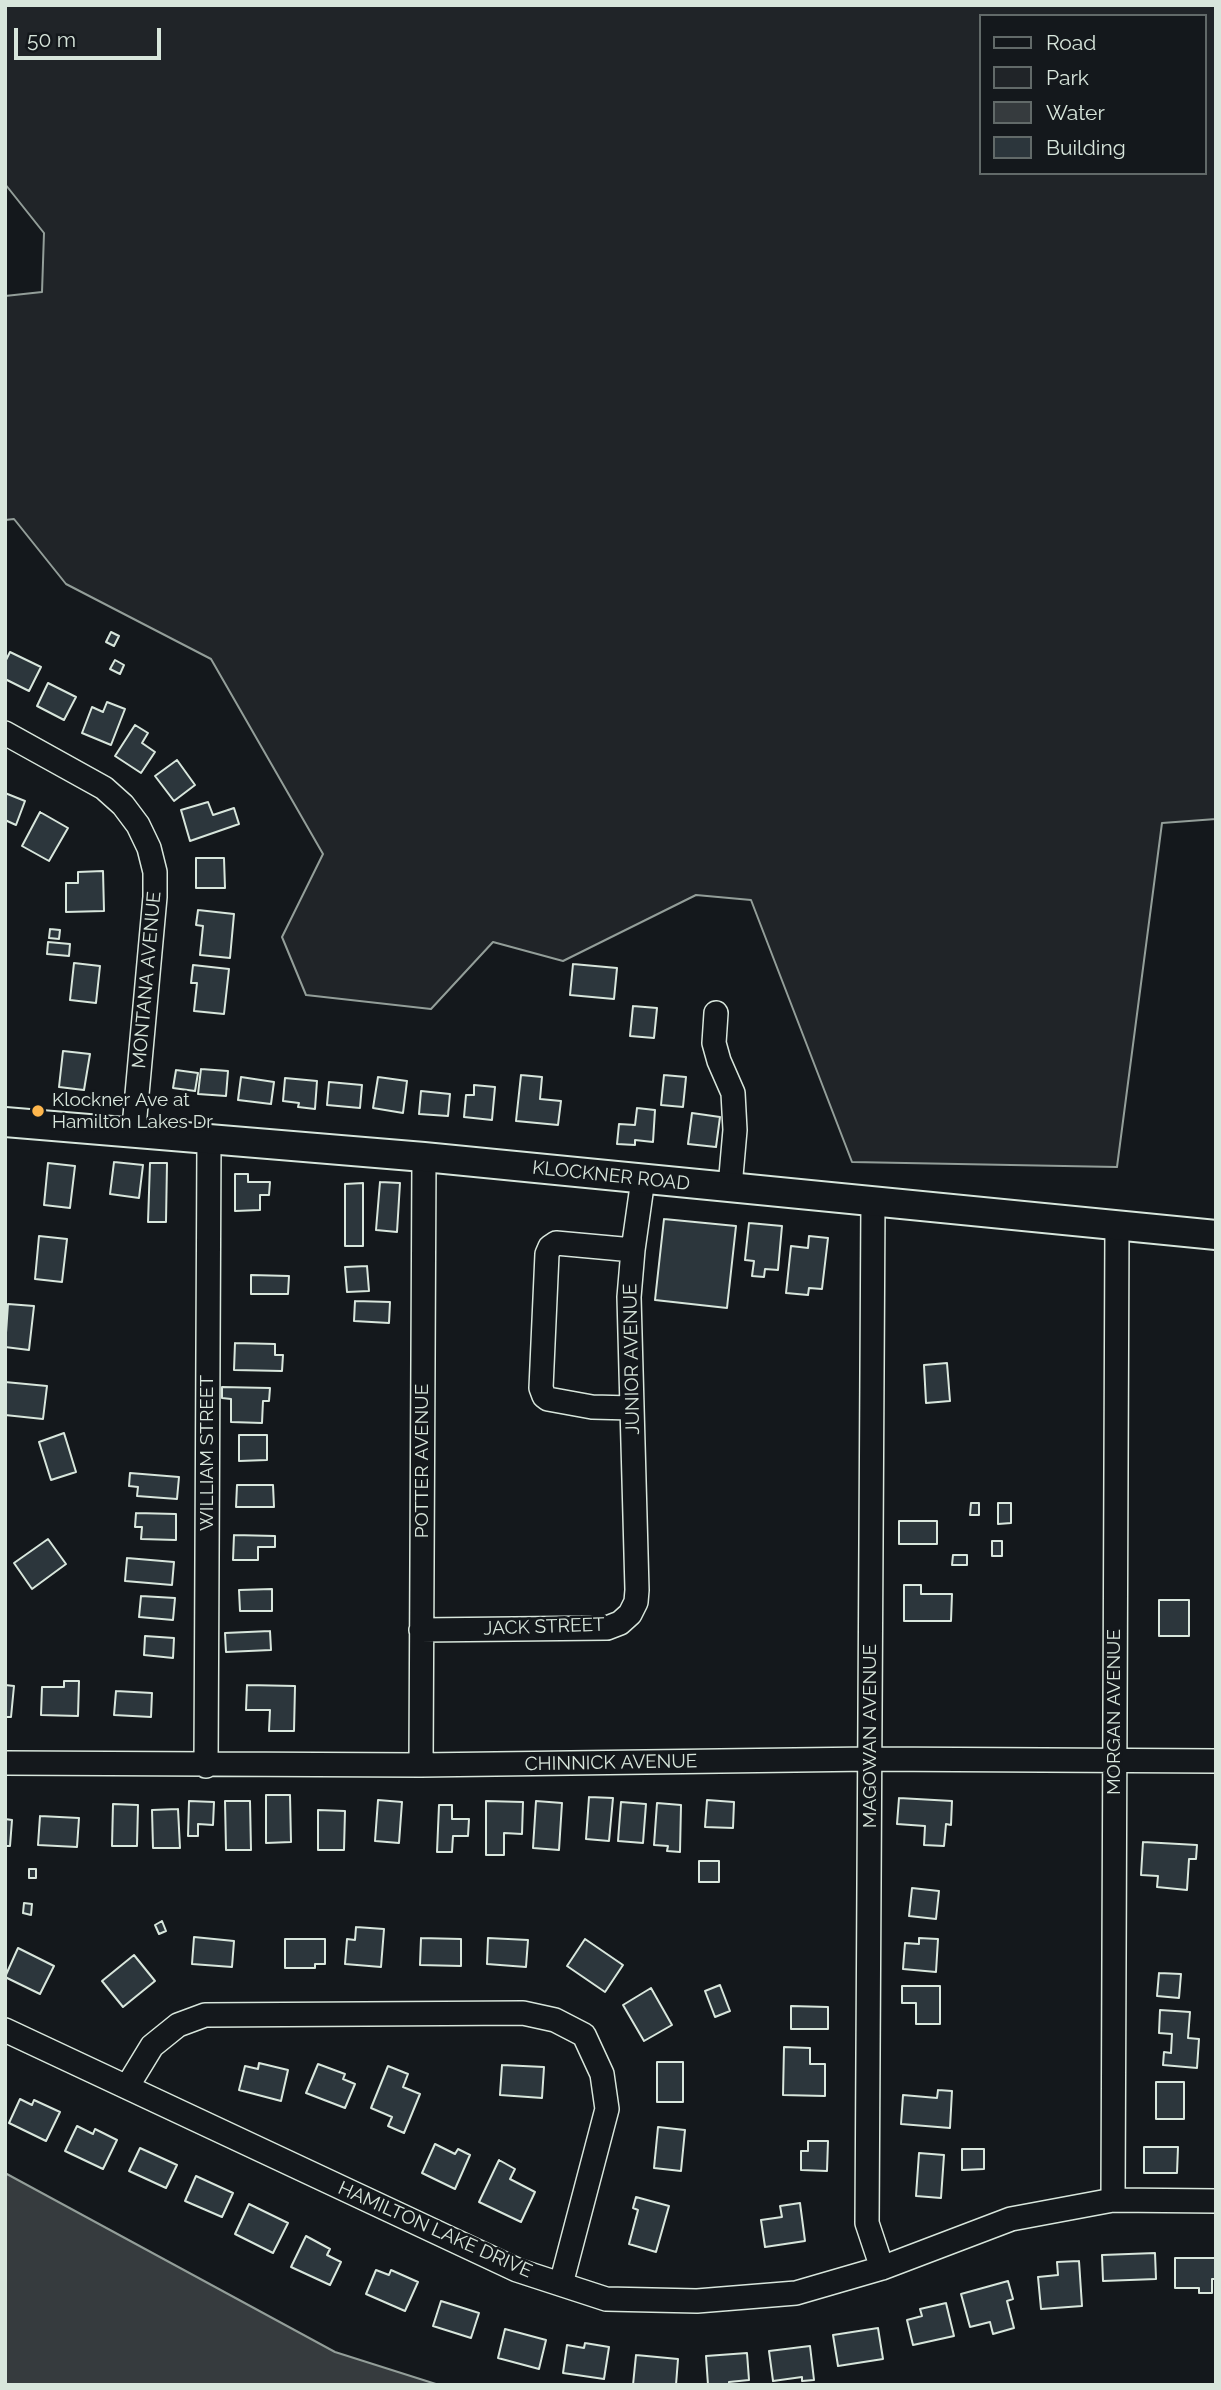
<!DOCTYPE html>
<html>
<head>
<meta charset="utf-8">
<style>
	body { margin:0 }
	#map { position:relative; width:1221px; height:2390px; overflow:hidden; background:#14181c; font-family:Raleway,sans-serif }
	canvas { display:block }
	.frame { position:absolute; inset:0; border:7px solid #d8e6dc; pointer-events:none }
	.legend { position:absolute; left:979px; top:14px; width:228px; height:161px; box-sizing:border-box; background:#14181c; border:2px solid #626a69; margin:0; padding:9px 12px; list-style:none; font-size:21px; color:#d8e6dc }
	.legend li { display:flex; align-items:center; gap:14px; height:35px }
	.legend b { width:35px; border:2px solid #626a69 }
	.scale { position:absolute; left:14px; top:28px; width:147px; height:32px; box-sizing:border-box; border:4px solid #d8e6dc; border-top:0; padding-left:9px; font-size:21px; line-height:24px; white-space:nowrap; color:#d8e6dc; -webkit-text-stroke:5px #14181c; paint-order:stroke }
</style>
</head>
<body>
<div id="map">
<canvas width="1221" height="2390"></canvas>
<div class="frame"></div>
<ul class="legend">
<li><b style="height:9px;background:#14181c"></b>Road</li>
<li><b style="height:19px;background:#202428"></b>Park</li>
<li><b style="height:19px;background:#363b3e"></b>Water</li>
<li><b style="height:19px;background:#2c363c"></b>Building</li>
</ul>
<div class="scale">50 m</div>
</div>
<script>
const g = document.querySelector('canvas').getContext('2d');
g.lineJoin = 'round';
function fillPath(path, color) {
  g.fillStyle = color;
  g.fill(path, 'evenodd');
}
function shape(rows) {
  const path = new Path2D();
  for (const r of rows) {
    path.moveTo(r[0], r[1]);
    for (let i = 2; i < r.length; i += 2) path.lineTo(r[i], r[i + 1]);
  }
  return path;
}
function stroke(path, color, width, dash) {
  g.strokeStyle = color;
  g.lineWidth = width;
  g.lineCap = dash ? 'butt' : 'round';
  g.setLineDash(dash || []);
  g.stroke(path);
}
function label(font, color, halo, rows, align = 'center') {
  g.font = font + ' Raleway,sans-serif';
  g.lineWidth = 5;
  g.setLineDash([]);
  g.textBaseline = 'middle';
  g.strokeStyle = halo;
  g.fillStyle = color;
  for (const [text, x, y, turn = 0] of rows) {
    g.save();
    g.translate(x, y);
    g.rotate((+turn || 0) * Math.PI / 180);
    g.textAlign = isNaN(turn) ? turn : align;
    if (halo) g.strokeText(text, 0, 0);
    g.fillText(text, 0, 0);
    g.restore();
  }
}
const green = shape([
	[5,5,1216,5,1216,819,1162,823,1117,1167,852,1162,751,900,696,895,563,961,493,942,431,1009,306,995,282,937,323,854,211,659,66,584,14,519,5,520,5,296,42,292,44,233,5,184,5,5],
	[981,16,1205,16,1205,173,981,173,981,16]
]);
fillPath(green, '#202428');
stroke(green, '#939e99', 2);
const water = shape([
	[5,2173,335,2352,439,2385,5,2385,5,2173]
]);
fillPath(water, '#363b3e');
stroke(water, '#939e99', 2);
const building = shape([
	[111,632,119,636,114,646,106,642,111,632],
	[10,652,41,667,29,691,5,679,5,662,10,652],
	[115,660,124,665,120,674,110,669,115,660],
	[48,683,76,697,64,720,37,706,48,683],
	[107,702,125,709,111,745,82,733,92,707,103,712,107,702],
	[135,725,148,733,142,743,155,752,141,773,115,756,135,725],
	[177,760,195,785,174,801,155,776,177,760],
	[5,793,25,801,16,825,5,820,5,793],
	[208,802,213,815,234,808,239,824,190,841,181,810,208,802],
	[40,812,68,828,49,861,22,846,40,812],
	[196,858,224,858,225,888,196,888,196,858],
	[103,871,104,911,66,912,66,883,78,883,78,872,103,871],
	[198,910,234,914,230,958,200,955,203,926,196,925,198,910],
	[50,929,60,930,59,939,49,938,50,929],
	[48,942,70,944,69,956,47,954,48,942],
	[74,963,100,966,96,1003,70,1000,74,963],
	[573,964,617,968,614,999,570,995,573,964],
	[193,965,229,969,224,1014,194,1011,197,983,191,983,193,965],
	[633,1006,657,1008,654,1038,630,1036,633,1006],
	[63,1051,90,1054,84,1090,59,1087,63,1051],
	[201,1069,228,1071,226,1096,198,1094,201,1069],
	[176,1070,198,1073,195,1091,173,1088,176,1070],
	[521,1075,542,1077,540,1099,561,1101,558,1125,516,1121,521,1075],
	[664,1075,686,1077,683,1107,661,1105,664,1075],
	[241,1077,274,1082,271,1104,238,1100,241,1077],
	[378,1077,407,1081,403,1113,373,1108,378,1077],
	[285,1078,317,1081,315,1109,298,1107,299,1103,283,1101,285,1078],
	[329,1082,362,1085,360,1108,327,1105,329,1082],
	[474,1085,495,1087,492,1120,464,1117,466,1095,474,1095,474,1085],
	[421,1091,450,1094,448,1116,419,1114,421,1091],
	[637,1108,655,1110,653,1142,635,1140,635,1145,617,1144,619,1124,635,1125,637,1108],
	[692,1113,720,1117,716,1147,688,1144,692,1113],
	[114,1162,143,1165,139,1198,110,1194,114,1162],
	[48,1163,75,1166,70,1208,44,1205,48,1163],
	[150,1163,167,1163,166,1222,148,1222,150,1163],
	[235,1174,248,1174,248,1182,270,1182,269,1195,260,1195,260,1210,235,1211,235,1174],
	[380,1182,400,1183,397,1232,376,1230,380,1182],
	[363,1183,363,1246,345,1246,345,1184,363,1183],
	[664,1219,736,1226,727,1308,655,1300,664,1219],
	[749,1223,782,1226,778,1270,765,1269,764,1277,752,1276,754,1261,745,1260,749,1223],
	[39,1236,67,1239,62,1282,35,1279,39,1236],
	[809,1236,828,1238,822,1289,809,1288,808,1295,786,1293,791,1246,808,1248,809,1236],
	[367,1266,369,1291,347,1292,345,1267,367,1266],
	[251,1275,289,1276,288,1294,251,1294,251,1275],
	[355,1301,390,1302,389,1323,354,1321,355,1301],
	[8,1304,34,1306,29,1350,5,1347,8,1304],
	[235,1343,275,1344,275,1355,283,1355,282,1371,234,1370,235,1343],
	[947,1363,950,1401,926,1403,924,1365,947,1363],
	[5,1382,47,1386,43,1419,5,1415,5,1382],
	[222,1387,270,1388,269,1401,263,1401,262,1423,231,1422,231,1399,222,1398,222,1387],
	[64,1433,76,1472,51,1480,39,1442,64,1433],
	[239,1435,267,1435,267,1460,239,1461,239,1435],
	[130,1473,179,1477,177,1499,137,1496,138,1487,129,1486,130,1473],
	[237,1485,273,1485,274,1507,236,1507,237,1485],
	[971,1503,979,1503,979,1515,970,1515,971,1503],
	[998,1503,1011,1503,1011,1523,998,1524,998,1503],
	[136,1513,176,1514,176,1540,141,1539,142,1527,135,1527,136,1513],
	[899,1521,937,1521,937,1544,899,1544,899,1521],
	[234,1535,275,1536,275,1547,258,1547,258,1560,233,1560,234,1535],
	[48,1539,66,1564,32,1589,14,1563,48,1539],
	[992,1541,1002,1541,1002,1556,992,1556,992,1541],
	[953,1555,967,1555,967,1565,952,1565,953,1555],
	[127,1558,174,1562,172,1585,125,1581,127,1558],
	[904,1585,921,1585,921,1594,952,1594,951,1621,904,1621,904,1585],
	[272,1589,272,1611,240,1611,239,1590,272,1589],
	[141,1596,175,1598,173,1620,139,1617,141,1596],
	[1159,1600,1189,1600,1189,1636,1159,1636,1159,1600],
	[270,1631,271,1650,226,1652,225,1633,270,1631],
	[145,1636,174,1638,173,1658,144,1655,145,1636],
	[64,1681,79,1681,78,1716,41,1715,42,1687,64,1687,64,1681],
	[5,1685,14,1686,11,1717,5,1717,5,1685],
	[247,1685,295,1686,294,1731,269,1731,270,1710,246,1710,247,1685],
	[116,1691,152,1693,151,1717,114,1715,116,1691],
	[266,1795,290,1795,291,1842,266,1843,266,1795],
	[589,1797,613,1798,609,1841,586,1839,589,1797],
	[899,1798,952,1801,951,1825,946,1824,944,1846,924,1845,925,1826,897,1824,899,1798],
	[378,1800,402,1802,399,1843,375,1841,378,1800],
	[707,1800,734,1802,733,1828,705,1827,707,1800],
	[189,1801,214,1802,213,1825,198,1824,198,1836,188,1836,189,1801],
	[225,1801,250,1801,251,1850,226,1850,225,1801],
	[486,1801,523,1802,522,1834,504,1833,504,1855,486,1855,486,1801],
	[536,1801,562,1803,559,1850,533,1848,536,1801],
	[621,1802,646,1804,643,1843,618,1841,621,1802],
	[657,1803,681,1805,680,1852,667,1851,668,1846,654,1845,657,1803],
	[113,1804,138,1805,137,1846,112,1846,113,1804],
	[439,1805,452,1805,452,1819,469,1819,468,1836,453,1836,452,1852,437,1852,439,1805],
	[178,1809,180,1848,153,1848,152,1810,178,1809],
	[318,1810,345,1811,344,1850,318,1850,318,1810],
	[40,1816,79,1818,77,1847,38,1845,40,1816],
	[5,1819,12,1820,10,1846,5,1846,5,1819],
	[1143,1842,1197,1845,1196,1859,1189,1859,1187,1890,1157,1887,1158,1876,1141,1875,1143,1842],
	[699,1861,719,1861,719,1882,699,1882,699,1861],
	[29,1869,36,1869,36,1878,29,1878,29,1869],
	[912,1888,939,1891,936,1919,909,1916,912,1888],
	[24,1903,32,1904,31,1915,23,1913,24,1903],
	[162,1921,166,1931,159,1934,155,1925,162,1921],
	[356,1927,384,1929,381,1967,345,1964,347,1939,355,1940,356,1927],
	[194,1937,234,1941,232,1967,192,1964,194,1937],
	[421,1938,461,1939,461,1966,420,1965,421,1938],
	[488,1938,528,1940,526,1967,487,1964,488,1938],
	[919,1938,938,1939,936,1972,903,1969,905,1943,919,1944,919,1938],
	[285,1939,325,1939,325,1964,315,1964,315,1968,285,1968,285,1939],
	[585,1939,623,1965,605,1992,567,1966,585,1939],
	[18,1948,54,1966,40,1994,5,1977,18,1948],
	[134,1955,155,1981,123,2007,102,1981,134,1955],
	[1159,1973,1181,1974,1179,1998,1157,1996,1159,1973],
	[720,1985,730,2011,715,2017,705,1991,720,1985],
	[902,1986,940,1986,940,2024,916,2024,916,2003,902,2003,902,1986],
	[651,1988,672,2025,644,2041,623,2005,651,1988],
	[791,2006,828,2007,828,2029,791,2029,791,2006],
	[1160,2010,1190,2012,1188,2038,1199,2039,1197,2068,1163,2065,1164,2052,1171,2053,1172,2034,1159,2033,1160,2010],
	[784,2047,810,2048,810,2064,825,2064,825,2096,783,2095,784,2047],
	[657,2062,683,2062,683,2102,657,2102,657,2062],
	[259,2063,288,2070,281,2101,239,2090,245,2066,258,2069,259,2063],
	[318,2064,345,2074,343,2079,355,2084,345,2108,306,2093,318,2064],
	[502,2065,544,2067,542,2098,500,2095,502,2065],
	[388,2066,408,2074,403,2087,420,2094,404,2133,388,2126,392,2117,371,2108,388,2066],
	[1156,2082,1184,2082,1184,2119,1156,2119,1156,2082],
	[938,2090,952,2091,950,2128,901,2124,903,2095,937,2098,938,2090],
	[20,2099,32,2105,34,2100,60,2112,46,2141,9,2123,20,2099],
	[77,2126,93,2134,95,2129,117,2140,103,2169,65,2151,77,2126],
	[658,2127,685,2130,681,2171,654,2168,658,2127],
	[808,2141,828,2141,827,2171,801,2170,801,2151,808,2151,808,2141],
	[435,2144,455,2154,458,2149,470,2155,455,2189,422,2173,435,2144],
	[1144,2147,1178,2147,1177,2173,1144,2173,1144,2147],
	[140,2148,177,2165,166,2188,129,2171,140,2148],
	[962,2149,984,2149,984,2169,962,2170,962,2149],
	[919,2153,944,2155,941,2198,916,2196,919,2153],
	[499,2160,515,2169,510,2179,535,2192,521,2222,479,2202,499,2160],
	[196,2176,233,2193,222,2217,185,2201,196,2176],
	[636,2197,669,2206,656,2252,629,2244,638,2210,633,2208,636,2197],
	[800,2203,805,2241,765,2247,761,2220,782,2217,780,2206,800,2203],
	[249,2204,288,2223,273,2253,235,2234,249,2204],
	[306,2236,330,2249,327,2255,341,2262,330,2285,291,2267,306,2236],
	[1155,2253,1156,2279,1103,2281,1102,2255,1155,2253],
	[1175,2258,1216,2258,1216,2279,1212,2279,1212,2293,1199,2293,1199,2288,1175,2288,1175,2258],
	[1079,2261,1082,2306,1041,2309,1038,2277,1058,2275,1057,2262,1079,2261],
	[376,2270,389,2275,391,2270,418,2282,405,2311,366,2294,376,2270],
	[1008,2281,1013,2299,1007,2301,1014,2328,993,2334,990,2322,970,2327,961,2294,1008,2281],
	[441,2301,479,2313,471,2338,433,2326,441,2301],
	[946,2303,954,2336,913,2345,907,2320,922,2316,920,2309,946,2303],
	[878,2328,883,2359,838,2366,833,2335,878,2328],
	[505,2329,546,2340,539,2369,498,2358,505,2329],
	[585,2343,609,2347,604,2379,563,2373,567,2345,584,2348,585,2343],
	[810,2346,814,2380,802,2381,802,2377,773,2381,769,2351,810,2346],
	[747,2353,749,2380,729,2382,729,2385,708,2385,706,2356,747,2353],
	[636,2355,678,2359,676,2385,633,2385,636,2355]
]);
fillPath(building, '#2c363c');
stroke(building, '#d8e6dc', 2);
const minor = shape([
	[5,733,104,788,123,805,138,825,149,848,155,872,155,897,135,1116,132,1133],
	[716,1013,714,1043,719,1061,733,1093,735,1130,730,1187],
	[873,1201,867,2223,882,2268],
	[632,1408,592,1407,548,1399,544,1396,541,1388,547,1254,550,1247,556,1243,633,1250],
	[421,1630,607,1628,620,1623,630,1614,636,1602,637,1590,629,1297,633,1250,643,1179],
	[5,1763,421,1765,870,1759,1216,1761],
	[421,1765,424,1157],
	[206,1766,209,1141],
	[5,2030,517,2270,606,2299,697,2301,796,2293,882,2268,1011,2219,1113,2200,1216,2201],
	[127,2087,152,2046,178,2025,205,2015,523,2013,555,2020,584,2035,602,2074,607,2109,561,2284],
	[1113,2200,1117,1225]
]);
const major = shape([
	[5,1122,424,1157,1216,1235]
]);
stroke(minor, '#d8e6dc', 26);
stroke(major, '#d8e6dc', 32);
stroke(minor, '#14181c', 23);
stroke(major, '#14181c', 28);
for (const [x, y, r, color] of [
	[38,1111,7,"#ffb74d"]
]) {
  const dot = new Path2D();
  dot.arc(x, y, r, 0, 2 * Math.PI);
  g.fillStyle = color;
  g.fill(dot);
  stroke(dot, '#14181c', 2.5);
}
label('19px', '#d8e6dc', '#14181c', [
	["MONTANA AVENUE",147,980,-85],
	["KLOCKNER ROAD",611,1176,6],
	["JUNIOR AVENUE",632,1359,-91],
	["WILLIAM STREET",207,1453,-90],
	["POTTER AVENUE",422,1461,-90],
	["JACK STREET",544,1627,-2],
	["MORGAN AVENUE",1114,1712,-90],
	["MAGOWAN AVENUE",870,1736,-90],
	["CHINNICK AVENUE",611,1763,-1],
	["HAMILTON LAKE DRIVE",435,2230,24]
]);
label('19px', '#d8e6dc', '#14181c', [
	["Klockner Ave at",52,1100],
	["Hamilton Lakes Dr",52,1122]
], 'left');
</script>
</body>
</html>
